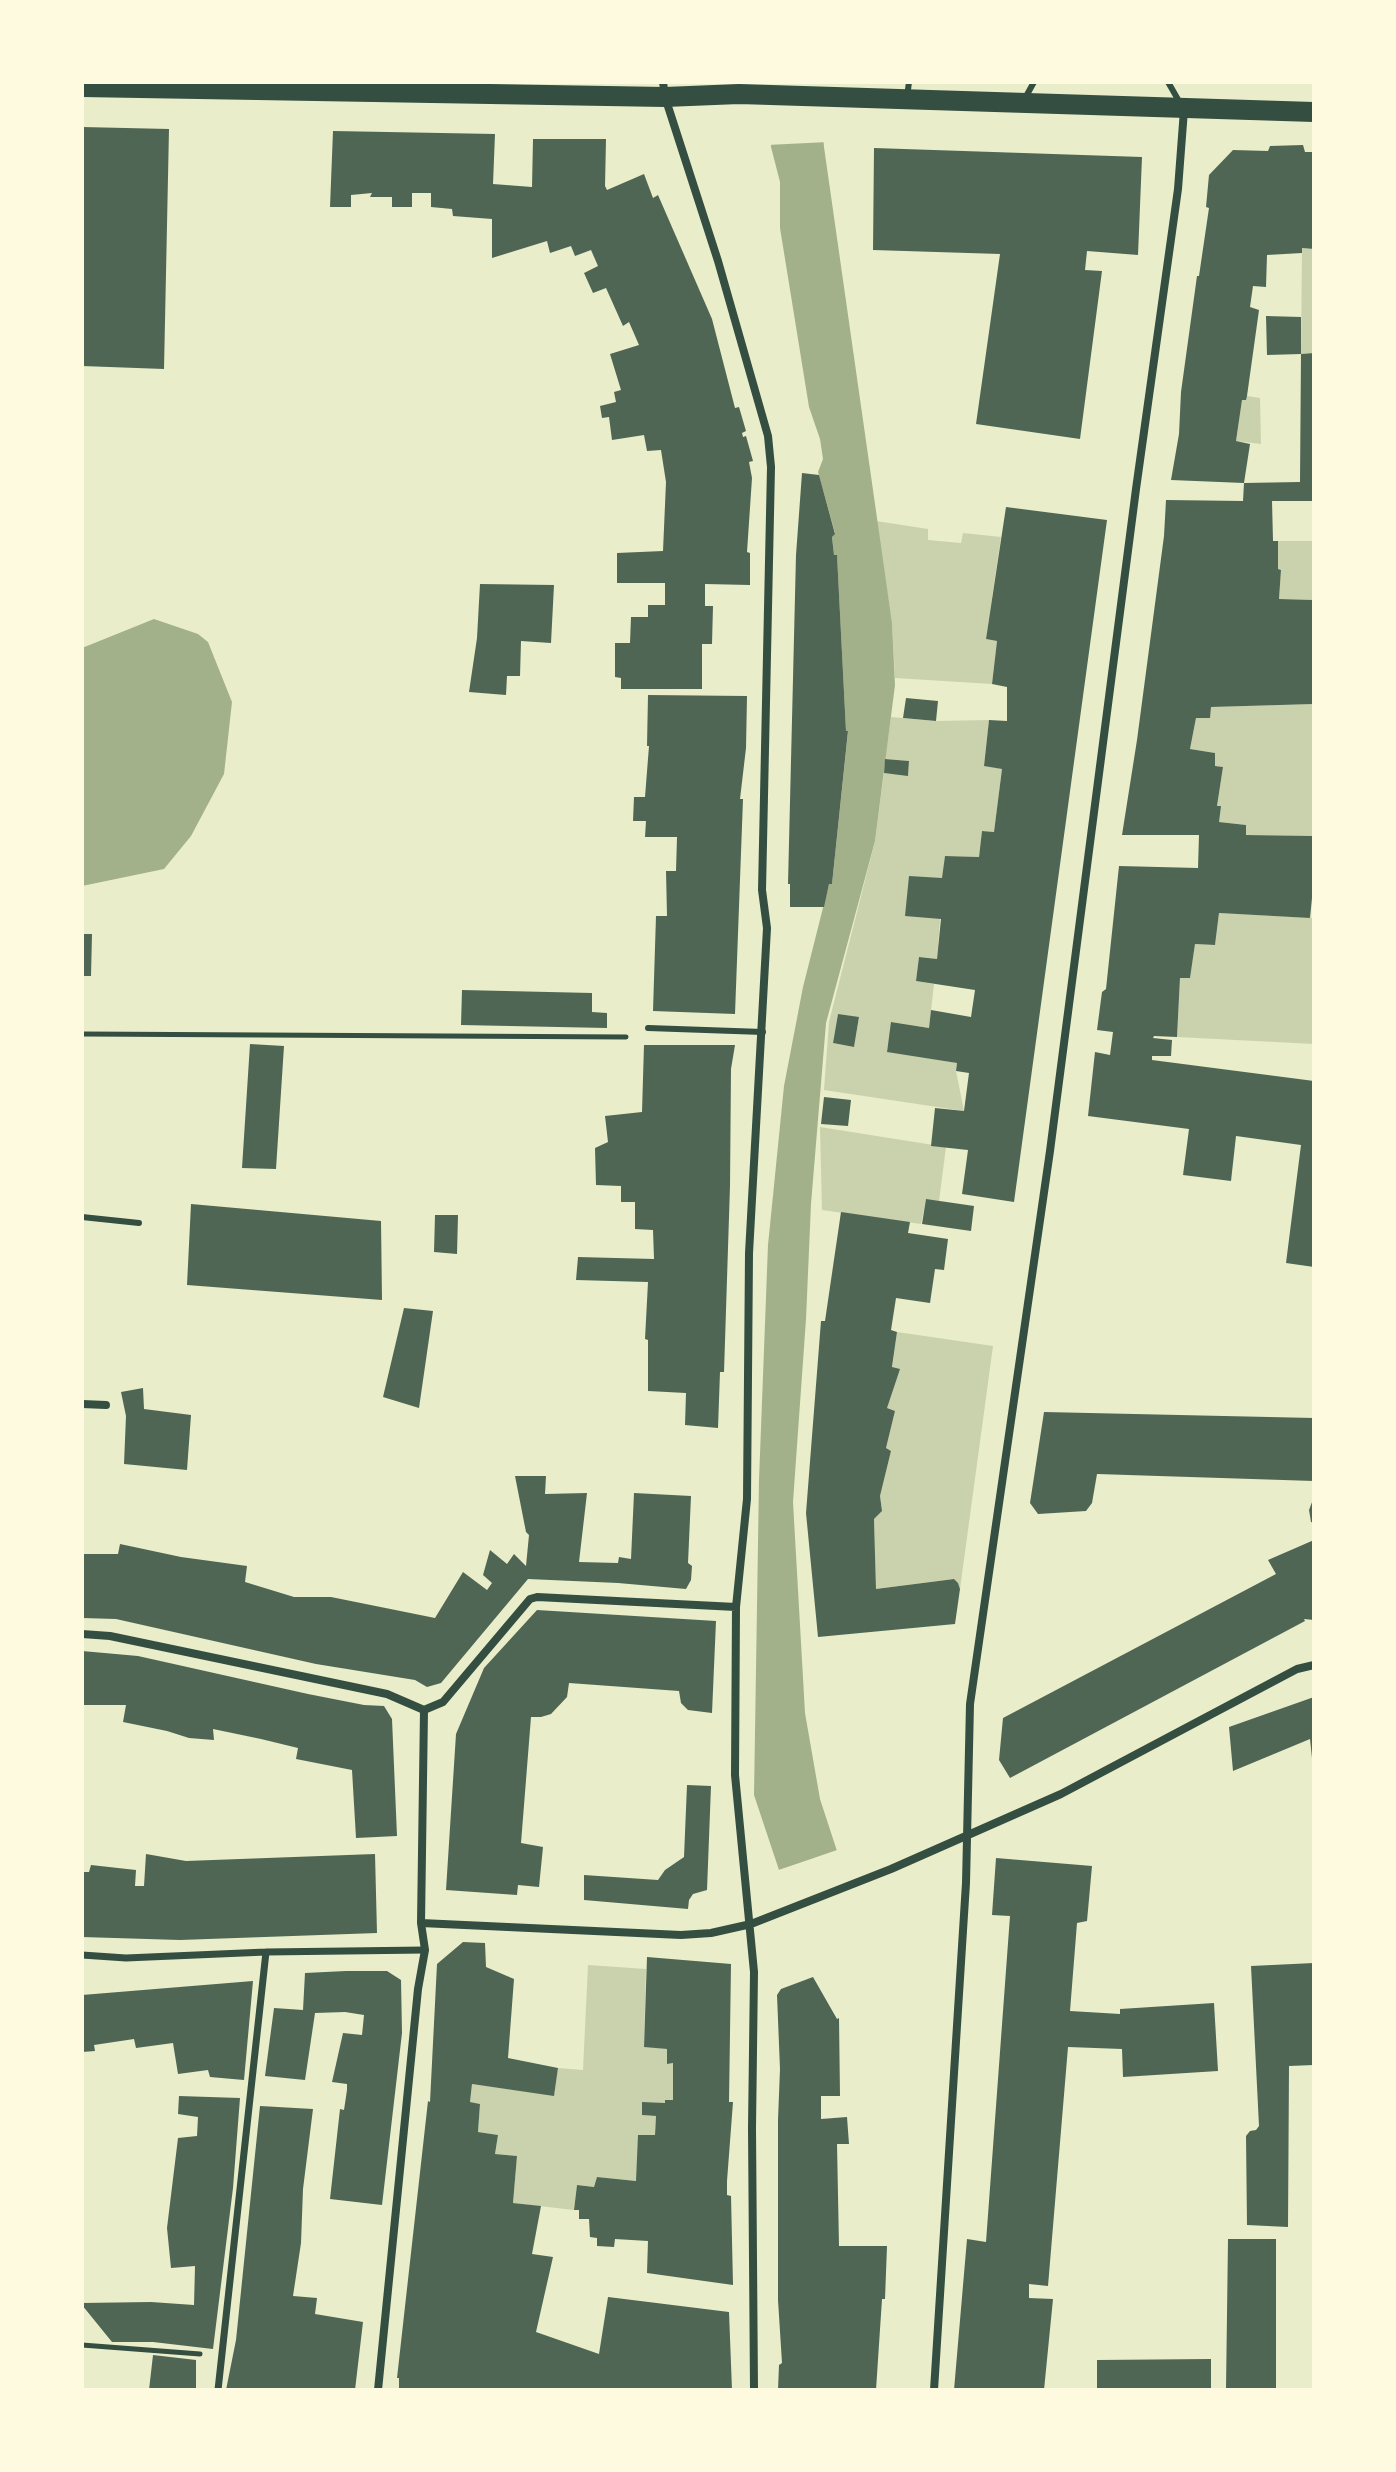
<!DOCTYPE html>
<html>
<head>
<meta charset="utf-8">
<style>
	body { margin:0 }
	#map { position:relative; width:1396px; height:2472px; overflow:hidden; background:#e9edc9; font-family:Literata,serif }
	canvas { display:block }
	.frame { position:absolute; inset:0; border:84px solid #fefae0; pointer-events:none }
</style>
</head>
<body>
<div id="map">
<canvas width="1396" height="2472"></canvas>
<div class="frame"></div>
</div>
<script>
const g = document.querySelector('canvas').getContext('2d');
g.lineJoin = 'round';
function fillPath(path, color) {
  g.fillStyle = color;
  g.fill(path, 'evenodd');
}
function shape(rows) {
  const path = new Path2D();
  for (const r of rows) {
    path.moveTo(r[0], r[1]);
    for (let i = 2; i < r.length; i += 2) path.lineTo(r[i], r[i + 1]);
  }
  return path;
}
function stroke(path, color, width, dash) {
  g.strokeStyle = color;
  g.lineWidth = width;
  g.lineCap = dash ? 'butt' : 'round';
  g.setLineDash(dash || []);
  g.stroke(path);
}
fillPath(shape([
	[1302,248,1314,249,1314,353,1301,354],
	[1247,396,1260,398,1261,444,1236,441,1242,400],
	[876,521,928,529,928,540,961,543,963,533,1001,537,986,639,997,641,992,684,895,678,892,623],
	[1278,541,1314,541,1314,600,1279,599,1281,570,1278,569],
	[1314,704,1314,836,1246,835,1246,825,1219,822,1217,806,1223,767,1215,766,1215,753,1190,749,1196,718,1209,718,1211,707],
	[891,717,936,721,989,720,984,765,1002,769,994,832,982,831,979,857,945,856,937,959,919,957,916,981,934,984,929,1028,892,1022,887,1051,957,1063,956,1071,964,1111,824,1090,829,1022,875,841,884,773,908,775,909,761,885,759],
	[838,1014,859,1018,854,1047,833,1043],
	[1219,913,1314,918,1314,1044,1177,1037,1180,978,1190,977,1195,944,1215,945],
	[820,1127,946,1147,939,1201,926,1200,921,1224,822,1210],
	[897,1332,993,1346,960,1589,958,1583,953,1579,876,1589,874,1519,882,1511,880,1496,891,1451,886,1448,895,1411,887,1408],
	[588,1965,646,1969,644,2046,667,2049,667,2064,673,2063,673,2100,665,2103,642,2103,642,2115,656,2116,655,2135,636,2181,597,2177,594,2187,577,2185,574,2210,513,2203,517,2156,495,2154,498,2135,478,2132,480,2104,470,2102,472,2084,554,2095,558,2068,583,2070]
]), '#cad2ad');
fillPath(shape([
	[771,82,819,82,824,147,892,623,895,685,875,841,826,1023,811,1204,806,1319,793,1502,805,1713,820,1799,837,1851,779,1870,754,1795,759,1480,768,1245,784,1086,803,987,829,884,832,884,848,732,846,731,837,556,834,555,832,537,835,533,818,472,823,459,820,439,809,407,780,228,780,182,771,147],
	[154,619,198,634,208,642,232,702,224,774,191,836,164,869,82,886,82,648]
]), '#a3b18a');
fillPath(shape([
	[767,82,823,82,828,142,767,145],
	[840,1849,838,1854,781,1874,779,1870]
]), '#e9edc9');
fillPath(shape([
	[82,127,169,129,164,369,82,366],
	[333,131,495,134,493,184,532,187,533,139,606,139,605,186,607,190,644,174,653,198,658,195,712,319,735,408,739,407,746,431,742,433,743,437,746,436,753,461,749,462,752,478,747,552,750,553,750,585,705,584,705,606,713,606,712,644,702,644,702,689,621,689,621,678,615,677,615,643,630,643,631,617,648,617,648,605,665,605,665,583,617,583,617,553,663,551,666,482,661,450,647,451,644,435,612,440,609,417,602,418,600,406,616,402,614,392,621,390,610,354,639,345,629,322,623,326,606,288,593,293,584,273,598,266,591,250,575,256,571,246,550,253,547,241,492,258,492,219,453,216,452,209,431,207,431,193,412,193,412,207,392,207,392,197,370,197,372,193,351,195,351,207,330,207],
	[1303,145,1305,152,1314,152,1314,249,1302,248,1302,253,1267,255,1266,287,1253,286,1250,307,1259,310,1247,396,1246,400,1242,400,1236,441,1250,444,1244,483,1171,480,1179,434,1181,392,1197,276,1199,276,1209,208,1206,207,1209,175,1233,150,1268,151,1270,146],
	[874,148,1142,157,1138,255,1087,251,1085,270,1102,271,1080,439,976,424,1000,254,873,250],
	[1266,316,1301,317,1301,354,1267,355],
	[1314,353,1314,501,1272,501,1273,541,1278,541,1278,569,1281,570,1279,599,1314,600,1314,704,1211,707,1210,718,1196,718,1190,749,1215,753,1215,766,1223,767,1217,806,1221,806,1219,822,1246,825,1246,835,1314,836,1314,878,1310,918,1219,913,1215,945,1195,944,1190,978,1180,978,1177,1037,1154,1036,1153,1038,1172,1040,1171,1056,1152,1056,1152,1060,1314,1081,1314,1267,1286,1263,1301,1145,1236,1136,1231,1181,1183,1175,1189,1129,1088,1116,1095,1052,1110,1055,1113,1032,1097,1030,1102,992,1106,989,1119,866,1198,868,1199,835,1122,835,1137,740,1164,536,1166,500,1243,501,1244,483,1300,482,1301,354],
	[802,473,819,475,835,534,832,537,834,555,837,555,846,731,848,731,832,884,829,884,824,907,790,907,790,884,788,884,796,555],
	[1006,507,1107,520,1014,1202,962,1194,968,1150,931,1146,935,1108,964,1111,969,1073,956,1071,957,1063,887,1052,891,1022,929,1028,931,1010,971,1017,975,990,916,981,919,957,937,959,941,919,905,916,909,876,942,878,945,856,979,857,982,831,994,832,1002,769,984,766,989,720,1007,721,1007,687,992,684,997,641,986,639],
	[480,584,554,585,551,643,521,641,520,676,507,676,506,695,469,692,477,638],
	[648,695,747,696,746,748,740,799,743,799,735,1014,653,1011,656,916,667,916,666,871,676,871,677,837,645,837,646,821,633,821,634,797,645,797,649,746,647,746],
	[906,698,938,701,936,721,903,718],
	[885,759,909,761,908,776,884,773],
	[82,934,92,934,91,976,82,976],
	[462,990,592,993,592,1012,607,1013,607,1028,461,1025],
	[838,1014,859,1017,854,1047,833,1043],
	[250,1044,284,1046,276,1169,242,1168],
	[644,1045,735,1045,731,1069,730,1186,724,1372,720,1372,718,1428,685,1425,686,1393,648,1391,648,1340,645,1339,648,1282,576,1280,578,1257,654,1259,653,1230,635,1229,635,1202,621,1202,621,1186,596,1185,595,1148,608,1142,605,1116,642,1112],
	[824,1097,851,1100,848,1126,821,1124],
	[926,1199,974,1206,971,1231,922,1224],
	[191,1204,381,1221,382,1300,187,1285],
	[841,1212,910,1222,908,1233,948,1239,944,1270,935,1269,930,1303,896,1298,891,1330,897,1332,892,1367,900,1369,887,1408,895,1411,886,1448,891,1451,880,1496,882,1511,874,1519,876,1589,954,1579,958,1583,960,1589,955,1624,818,1637,806,1513,821,1321,825,1321],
	[435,1215,458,1215,457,1254,434,1252],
	[404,1308,433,1311,419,1408,383,1397],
	[143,1388,144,1409,191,1415,187,1470,124,1464,126,1416,121,1392],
	[1044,1412,1314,1418,1314,1481,1097,1474,1092,1503,1086,1511,1038,1514,1030,1503],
	[515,1476,546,1476,545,1494,587,1493,579,1562,618,1563,619,1557,631,1559,634,1493,691,1496,688,1563,692,1566,691,1580,686,1589,618,1583,528,1579,441,1683,427,1687,415,1680,316,1664,116,1619,82,1618,82,1554,118,1554,120,1544,181,1557,247,1566,245,1582,294,1597,331,1597,435,1618,463,1572,487,1590,492,1583,483,1575,490,1550,507,1564,514,1554,526,1566,529,1535,526,1532],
	[1314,1497,1314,1523,1311,1522,1309,1510],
	[1314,1540,1314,1620,1304,1619,1305,1621,1010,1778,999,1760,1003,1718,1276,1574,1268,1560],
	[537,1610,716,1621,712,1713,688,1710,681,1703,679,1691,569,1683,567,1697,551,1714,541,1717,531,1717,521,1843,543,1847,539,1887,518,1885,517,1895,446,1890,456,1734,484,1668],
	[82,1651,138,1656,308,1694,364,1705,384,1706,392,1719,397,1836,356,1838,352,1770,296,1759,298,1748,261,1739,213,1729,214,1740,189,1738,167,1731,123,1722,126,1705,82,1705],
	[1314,1697,1314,1758,1312,1758,1310,1739,1233,1771,1229,1727],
	[687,1785,711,1786,707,1890,693,1894,689,1900,688,1909,584,1900,584,1875,658,1880,665,1870,684,1857],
	[146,1854,186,1861,375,1854,377,1933,180,1940,82,1937,82,1872,89,1872,91,1865,136,1870,135,1886,144,1886],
	[996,1858,1092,1866,1087,1921,1077,1923,1070,2011,1120,2014,1120,2009,1214,2003,1218,2071,1123,2077,1122,2049,1068,2047,1048,2286,1029,2284,1029,2298,1053,2299,1044,2390,954,2390,967,2239,986,2242,1010,1916,992,1915],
	[463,1942,485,1943,486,1967,514,1979,508,2058,558,2068,554,2096,472,2084,470,2102,480,2104,478,2132,498,2135,495,2154,517,2156,513,2203,541,2206,532,2254,553,2257,536,2332,599,2354,608,2297,729,2312,732,2390,399,2390,399,2378,397,2378,428,2101,430,2102,437,1964],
	[647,1957,731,1964,729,2102,733,2102,727,2181,727,2195,731,2196,733,2285,647,2273,648,2241,615,2239,614,2247,597,2246,597,2238,590,2237,589,2219,579,2219,579,2210,574,2210,577,2185,594,2187,597,2177,636,2181,638,2135,655,2135,656,2116,642,2115,642,2102,665,2103,665,2100,673,2100,673,2063,667,2064,667,2049,644,2047],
	[1314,1963,1314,2065,1289,2066,1288,2227,1247,2225,1246,2136,1250,2131,1256,2130,1259,2126,1251,1966],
	[346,1971,387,1971,401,1980,402,2033,382,2205,330,2199,340,2109,344,2110,347,2090,347,2084,332,2082,343,2033,362,2035,364,2015,345,2012,315,2013,305,2080,265,2076,274,2008,303,2010,305,1973],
	[813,1977,837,2019,839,2018,840,2096,821,2096,821,2119,847,2117,849,2144,837,2144,839,2246,887,2246,885,2299,882,2299,876,2390,778,2390,779,2365,782,2363,778,2300,778,2120,780,2069,777,1995,781,1989],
	[253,1981,244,2080,210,2077,208,2070,178,2074,173,2043,136,2048,134,2039,94,2045,95,2051,82,2052,82,1995],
	[179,2096,240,2098,233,2188,213,2349,153,2342,112,2342,82,2305,82,2303,151,2302,194,2305,195,2266,171,2268,167,2228,178,2138,197,2136,198,2117,178,2114],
	[260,2106,313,2109,303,2189,301,2243,293,2296,317,2298,315,2314,363,2322,355,2390,226,2390,236,2340],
	[1228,2239,1276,2239,1276,2390,1226,2389],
	[153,2355,196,2360,196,2390,149,2390],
	[1211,2359,1211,2390,1097,2390,1097,2360]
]), '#4f6655');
stroke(shape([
	[82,1034,626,1037],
	[82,2345,200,2354]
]), '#344e41', 5);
stroke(shape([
	[1168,82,1180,103],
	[907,97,909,82],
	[1024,100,1034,82],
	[648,1028,763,1032],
	[82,1217,139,1223]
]), '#344e41', 6);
stroke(shape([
	[82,1955,126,1958,266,1952,425,1950],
	[218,2390,266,1952]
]), '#344e41', 7);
stroke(shape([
	[663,82,665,97,718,261,768,436,771,467,762,890,767,928,749,1253,747,1499,736,1607,735,1775,754,1972,752,2128,754,2390],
	[82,1404,106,1405],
	[82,1634,110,1636,387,1694,424,1710,443,1702,530,1599,537,1597,736,1607],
	[421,1923,681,1935,711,1933,751,1924,891,1869,1061,1794,1297,1669,1314,1665],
	[378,2390,418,1989,425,1950,421,1923,424,1710],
	[934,2390,966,1883,970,1704,1050,1151,1136,489,1178,189,1184,110]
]), '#344e41', 8);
stroke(shape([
	[82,87,665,97,739,94,1314,112]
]), '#344e41', 20);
</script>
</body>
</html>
